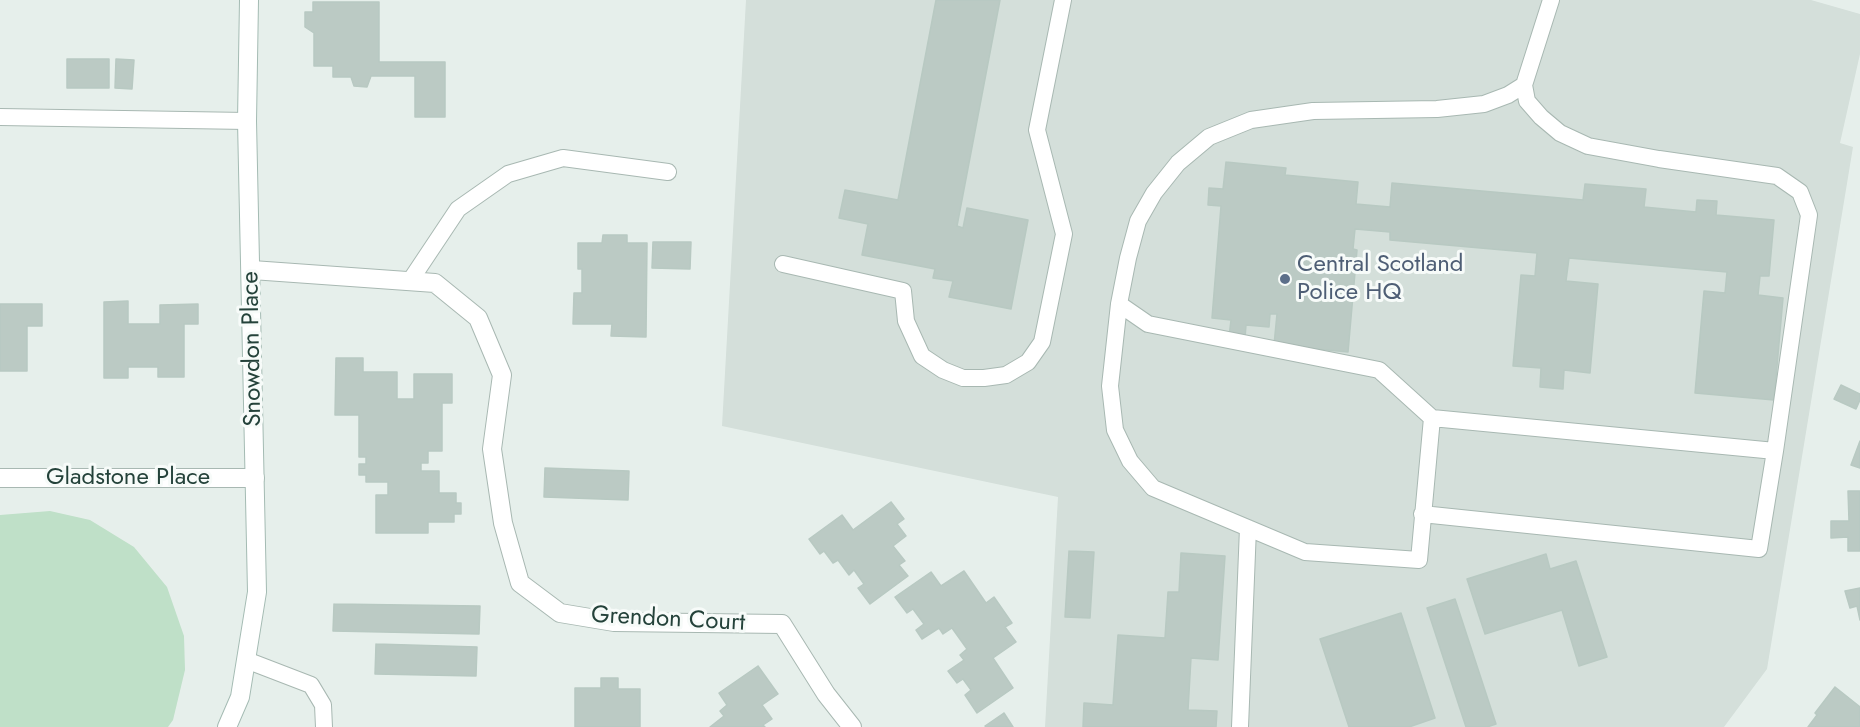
<!DOCTYPE html>
<html>
<head>
<meta charset="utf-8">
<style>
	body { margin:0 }
	canvas { display:block; background:#e6efeb }
</style>
</head>
<body>
<canvas width="1860" height="727"></canvas>
<script>
const g = document.querySelector('canvas').getContext('2d');
g.lineJoin = 'round';
function fillPath(path, color) {
  g.fillStyle = color;
  g.fill(path, 'evenodd');
}
function shape(rows) {
  const path = new Path2D();
  for (const r of rows) {
    path.moveTo(r[0], r[1]);
    for (let i = 2; i < r.length; i += 2) path.lineTo(r[i], r[i + 1]);
  }
  return path;
}
function stroke(path, color, width, dash) {
  g.strokeStyle = color;
  g.lineWidth = width;
  g.lineCap = dash ? 'butt' : 'round';
  g.setLineDash(dash || []);
  g.stroke(path);
}
function label(font, color, halo, rows, align = 'center') {
  g.font = font + ' Jost,sans-serif';
  g.lineWidth = 6;
  g.setLineDash([]);
  g.textBaseline = 'middle';
  g.strokeStyle = halo;
  g.fillStyle = color;
  for (const [text, x, y, turn = 0] of rows) {
    g.save();
    g.translate(x, y);
    g.rotate((+turn || 0) * Math.PI / 180);
    g.textAlign = isNaN(turn) ? turn : align;
    if (halo) g.strokeText(text, 0, 0);
    g.fillText(text, 0, 0);
    g.restore();
  }
}
fillPath(shape([
	[746,0,1811,0,1860,14,1860,54,1840,143,1853,147,1767,669,1724,727,1045,727,1058,497,722,426]
]), '#d4dfda');
fillPath(shape([
	[50,511,90,520,134,547,167,587,184,636,185,670,173,720,168,727,0,727,0,515]
]), '#bfe0c8');
const building = shape([
	[936,0,1000,0,957,226,963,228,967,208,1028,220,1011,309,949,297,953,281,933,278,935,269,862,255,868,224,839,218,845,190,898,200,936,0],
	[313,2,379,2,379,62,445,62,445,117,415,117,415,76,371,76,367,87,354,86,351,77,333,77,333,66,314,66,314,33,305,27,305,12,313,12,313,2],
	[67,59,109,59,109,88,67,88,67,59],
	[116,59,134,60,132,89,115,88,116,59],
	[1226,162,1286,168,1285,175,1358,182,1356,204,1390,207,1392,183,1583,200,1585,184,1646,189,1644,207,1696,212,1697,200,1717,201,1716,215,1774,220,1769,276,1760,276,1758,295,1783,298,1774,400,1695,393,1704,291,1725,293,1727,272,1569,258,1566,281,1598,284,1590,373,1564,370,1563,389,1540,387,1541,368,1513,366,1521,275,1535,276,1537,253,1390,240,1390,232,1355,229,1353,249,1357,250,1348,352,1274,345,1277,314,1270,314,1269,327,1246,325,1245,338,1229,337,1231,320,1212,318,1221,206,1208,205,1209,188,1223,189,1226,162],
	[603,235,627,235,627,243,647,243,646,337,611,336,612,324,573,324,574,293,582,293,582,269,578,269,578,243,602,243,603,235],
	[653,242,691,242,690,269,652,268,653,242],
	[128,301,128,324,160,324,160,305,198,304,198,324,184,324,184,377,158,377,158,367,128,367,128,378,104,378,104,302,128,301],
	[0,304,42,304,42,326,27,326,27,371,0,371,0,304],
	[336,358,363,358,363,372,397,372,397,399,414,399,414,374,452,374,452,403,442,403,442,451,428,451,428,463,421,463,421,471,439,471,439,493,456,493,456,503,461,503,461,514,454,514,454,522,428,522,428,533,376,533,376,495,388,495,388,482,366,482,366,475,359,475,359,464,366,464,366,457,359,457,359,415,335,415,336,358],
	[1841,385,1860,394,1860,400,1856,409,1834,399,1841,385],
	[1860,441,1860,468,1851,465,1860,441],
	[545,468,629,471,628,500,544,497,545,468],
	[1848,491,1860,491,1860,551,1848,551,1848,537,1831,538,1831,521,1849,521,1848,491],
	[891,502,904,519,897,524,906,536,893,546,905,561,899,565,908,576,870,604,858,588,864,584,854,570,849,575,838,560,833,563,824,551,820,554,809,539,842,515,853,530,891,502],
	[1069,551,1094,552,1090,618,1065,617,1069,551],
	[1181,553,1225,556,1218,660,1191,658,1188,710,1217,711,1216,727,1083,727,1084,703,1113,705,1118,635,1165,638,1168,592,1179,592,1181,553],
	[1546,554,1550,569,1576,561,1607,657,1579,666,1562,610,1485,634,1467,579,1546,554],
	[964,571,986,603,994,597,1012,623,1005,627,1016,642,993,658,1013,688,977,713,965,695,971,690,963,679,957,683,948,671,964,660,960,655,967,649,952,628,943,634,939,628,922,639,916,630,924,624,913,609,907,613,895,597,931,572,941,586,964,571],
	[1860,588,1860,620,1857,606,1850,608,1845,591,1860,588],
	[1455,599,1496,724,1487,727,1466,727,1427,608,1455,599],
	[334,604,480,606,479,634,333,631,334,604],
	[1401,613,1435,718,1409,727,1349,727,1320,639,1401,613],
	[376,644,477,647,476,676,375,674,376,644],
	[758,666,778,694,762,705,772,719,763,725,765,727,710,727,724,716,720,711,727,705,719,693,758,666],
	[601,678,618,678,618,689,640,689,640,727,575,727,575,688,601,688,601,678],
	[1835,687,1860,707,1860,727,1808,727,1817,715,1815,713,1835,687],
	[1004,713,1013,727,986,727,985,726,1004,713]
]);
fillPath(building, '#bbcac4');
stroke(building, '#b8c9c2', 1.5);
const service = shape([
	[0,117,247,121],
	[783,264,903,291,906,321,922,356,943,370,963,378,984,378,1006,375,1028,362,1042,342,1064,234,1037,130,1063,0],
	[410,281,458,209,508,174,563,158,668,172],
	[1119,304,1148,324,1379,370,1432,418,1775,451,1809,215,1800,192,1777,176,1659,159,1588,146,1560,133,1541,117,1527,101,1524,85,1551,0],
	[1432,418,1419,560,1305,552,1153,488,1130,461,1115,430,1110,386,1119,304,1128,258,1138,221,1154,193,1178,163,1209,137,1251,120,1313,111,1437,109,1484,104,1508,95,1524,85],
	[1422,514,1759,549,1775,451],
	[246,660,311,685,323,705,324,727],
	[1240,727,1248,528]
]);
const minor = shape([
	[252,270,435,283,478,318,502,375,492,449,503,523,520,583,560,613,614,622,782,624,826,694,852,727],
	[0,478,255,478]
]);
const secondary = shape([
	[227,727,240,697,257,592,247,121,249,0]
]);
stroke(service, '#a8b8b2', 18);
stroke(minor, '#a8b8b2', 20);
stroke(secondary, '#a4bbb3', 20);
stroke(service, '#fff', 16);
stroke(minor, '#fff', 18);
stroke(secondary, '#fff', 18);
for (const [x, y, r, color] of [
	[1285,279,6,"#5c6f8a"]
]) {
  const dot = new Path2D();
  dot.arc(x, y, r, 0, 2 * Math.PI);
  g.fillStyle = color;
  g.fill(dot);
  stroke(dot, '#f7fbf9', 2);
}
label('24px', '#4e5e75', '#f7fbf9', [
	["Central Scotland",1297,265],
	["Police HQ",1297,293]
], 'left');
label('24px', '#24423a', '#f7fbf9', [
	["Snowdon Place",253,349,-91],
	["Gladstone Place",128,478],
	["Grendon Court",668,620,3]
]);
</script>
</body>
</html>
